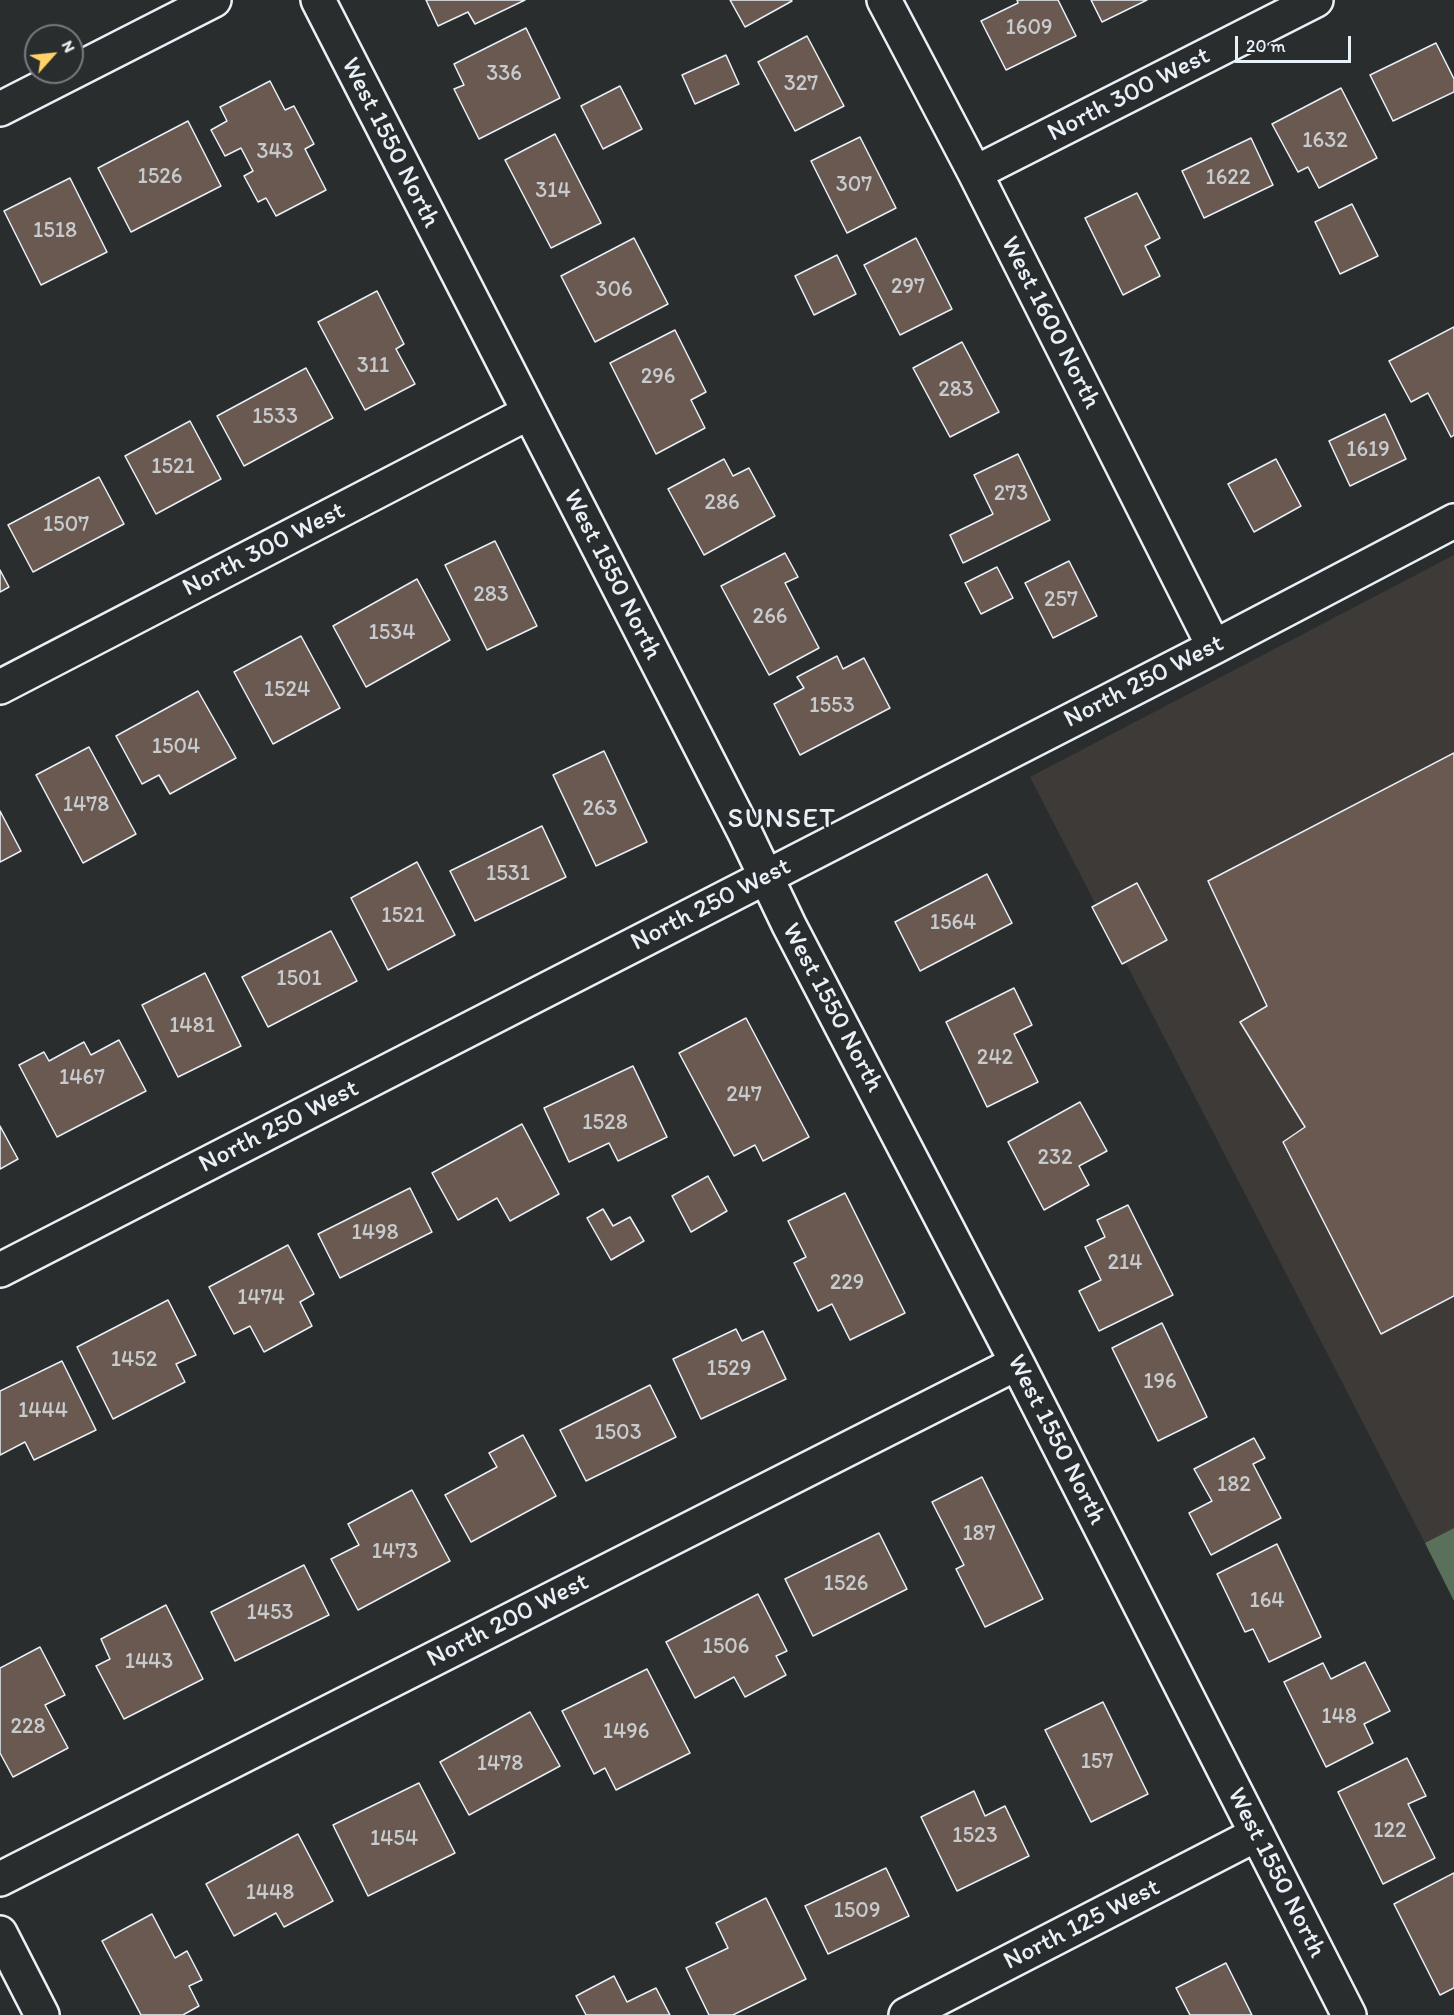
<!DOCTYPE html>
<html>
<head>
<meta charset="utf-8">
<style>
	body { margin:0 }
	#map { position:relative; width:1454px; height:2015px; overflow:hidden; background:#2a2d2e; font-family:Itim,sans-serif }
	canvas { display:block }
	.north { position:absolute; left:24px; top:24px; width:60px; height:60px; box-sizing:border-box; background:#2a2d2e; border:2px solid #767b7f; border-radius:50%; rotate:63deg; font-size:16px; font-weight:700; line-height:24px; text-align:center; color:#e8f1f8 }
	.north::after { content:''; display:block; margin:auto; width:21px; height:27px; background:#ffd166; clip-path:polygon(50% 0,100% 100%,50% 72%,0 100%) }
	.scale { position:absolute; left:1235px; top:36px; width:116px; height:27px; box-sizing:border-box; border:3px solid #e8f1f8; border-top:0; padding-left:8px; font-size:18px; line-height:21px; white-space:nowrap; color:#e8f1f8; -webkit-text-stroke:4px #2a2d2e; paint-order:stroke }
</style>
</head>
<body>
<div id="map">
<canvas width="1454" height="2015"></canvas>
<div class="north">N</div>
<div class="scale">20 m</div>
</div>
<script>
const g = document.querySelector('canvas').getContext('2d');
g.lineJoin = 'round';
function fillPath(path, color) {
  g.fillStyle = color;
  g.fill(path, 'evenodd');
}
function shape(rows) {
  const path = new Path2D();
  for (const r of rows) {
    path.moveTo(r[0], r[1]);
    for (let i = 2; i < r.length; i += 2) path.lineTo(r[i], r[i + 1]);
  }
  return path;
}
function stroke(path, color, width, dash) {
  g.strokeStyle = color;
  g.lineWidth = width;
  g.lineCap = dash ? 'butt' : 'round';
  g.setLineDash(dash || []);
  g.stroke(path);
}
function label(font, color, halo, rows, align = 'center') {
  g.font = font + ' Itim,sans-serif';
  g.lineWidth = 4.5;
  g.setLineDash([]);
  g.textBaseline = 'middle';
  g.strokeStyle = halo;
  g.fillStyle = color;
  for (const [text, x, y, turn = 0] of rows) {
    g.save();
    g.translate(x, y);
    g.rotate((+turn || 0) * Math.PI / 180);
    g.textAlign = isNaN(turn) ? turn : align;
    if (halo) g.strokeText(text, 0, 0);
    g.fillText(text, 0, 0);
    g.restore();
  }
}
fillPath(shape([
	[1454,555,1454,1528,1425,1543,1030,777]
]), '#3d3a38');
fillPath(shape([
	[1454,1528,1454,1601,1425,1543]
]), '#5b705a');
const building = shape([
	[426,0,525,0,475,24,468,12,438,26,426,0],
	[730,0,791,0,792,1,745,27,730,0],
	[1017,0,1058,0,1076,36,1006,70,981,21,1018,3,1017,0],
	[1091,0,1147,0,1102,22,1091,0],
	[526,28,560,98,479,139,454,89,464,85,454,64,526,28],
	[807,36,844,106,795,131,758,62,807,36],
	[1436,43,1454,79,1454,92,1393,121,1370,75,1436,43],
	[726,55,739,84,695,104,682,75,726,55],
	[270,81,285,110,294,106,314,144,305,149,326,190,276,216,266,198,258,202,244,176,253,171,241,148,225,156,211,130,227,121,220,107,270,81],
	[620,86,642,129,603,149,581,106,620,86],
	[1341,88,1377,158,1319,188,1308,167,1298,172,1272,124,1341,88],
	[188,121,221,186,131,232,98,168,188,121],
	[555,134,601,223,551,248,505,160,555,134],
	[860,137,896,208,847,233,811,161,860,137],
	[1251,138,1273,185,1204,218,1182,171,1251,138],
	[70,178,107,252,41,285,4,211,70,178],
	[1137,193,1160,238,1145,246,1160,276,1123,295,1085,218,1137,193],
	[1352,204,1378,256,1340,274,1315,222,1352,204],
	[634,238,668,304,595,342,561,276,634,238],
	[916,238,952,309,900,335,864,265,916,238],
	[837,255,856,294,814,315,795,276,837,255],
	[377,291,404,344,396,349,415,384,365,410,318,322,377,291],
	[1454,327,1454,435,1451,437,1428,393,1411,402,1389,361,1454,327],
	[675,330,706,392,691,400,705,428,656,454,610,363,675,330],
	[962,342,999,412,950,437,913,368,962,342],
	[306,368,333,418,244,466,217,416,306,368],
	[1385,414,1406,459,1350,486,1329,441,1385,414],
	[190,421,221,479,156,514,125,456,190,421],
	[1018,454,1050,520,963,563,950,535,993,514,974,475,1018,454],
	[724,459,733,476,749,468,775,516,704,555,668,489,724,459],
	[1276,459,1301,506,1254,532,1228,484,1276,459],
	[99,477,124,524,33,572,8,525,99,477],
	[495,541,537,626,487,650,445,565,495,541],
	[785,553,798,577,785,583,819,648,769,675,721,586,785,553],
	[1069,561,1097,616,1053,638,1025,583,1069,561],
	[997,567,1013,598,981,614,965,583,997,567],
	[0,570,9,587,0,592,0,570],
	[417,579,450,640,366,687,333,626,417,579],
	[301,636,340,708,273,744,234,672,301,636],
	[837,656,843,669,864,658,890,708,800,755,774,704,804,688,797,677,837,656],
	[198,691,236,758,170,794,159,775,142,784,116,736,198,691],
	[89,747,136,834,83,863,36,775,89,747],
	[604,751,647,842,596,866,553,775,604,751],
	[1454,753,1454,1296,1381,1334,1283,1142,1305,1127,1240,1022,1267,1006,1208,881,1454,753],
	[0,811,21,851,0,862,0,811],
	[542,826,566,877,475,921,450,871,542,826],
	[417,862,455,935,388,970,351,898,417,862],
	[987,874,1012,923,920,971,895,922,987,874],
	[1137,883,1167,940,1122,964,1092,907,1137,883],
	[331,931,357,981,268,1027,242,977,331,931],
	[205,973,241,1046,178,1077,142,1005,205,973],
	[1014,988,1032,1025,1014,1034,1038,1082,987,1107,946,1022,1014,988],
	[746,1018,809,1137,763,1161,755,1145,734,1156,679,1053,746,1018],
	[119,1040,146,1091,57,1137,19,1065,44,1052,49,1061,84,1042,91,1055,119,1040],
	[633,1066,667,1137,618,1161,609,1143,569,1162,544,1108,633,1066],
	[1080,1102,1107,1151,1079,1166,1089,1185,1044,1210,1008,1142,1080,1102],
	[522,1124,559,1194,510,1221,497,1198,458,1220,432,1173,522,1124],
	[0,1126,18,1159,0,1169,0,1126],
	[708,1176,727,1211,691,1232,672,1196,708,1176],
	[410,1188,432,1232,340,1278,318,1234,410,1188],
	[845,1193,905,1313,850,1340,832,1304,818,1311,794,1263,806,1257,788,1221,845,1193],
	[1128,1205,1173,1295,1099,1331,1079,1291,1101,1280,1085,1247,1105,1237,1097,1220,1128,1205],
	[603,1209,613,1226,630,1217,644,1241,611,1260,587,1218,603,1209],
	[288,1245,314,1294,300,1302,312,1326,264,1352,250,1326,234,1334,209,1287,288,1245],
	[168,1300,196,1355,176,1364,185,1382,113,1419,77,1347,168,1300],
	[1162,1323,1207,1417,1158,1441,1112,1348,1162,1323],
	[736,1329,742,1341,763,1331,786,1379,701,1419,673,1359,736,1329],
	[62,1361,96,1430,34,1460,25,1442,0,1455,0,1391,62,1361],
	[650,1385,676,1437,586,1481,560,1430,650,1385],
	[523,1435,556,1496,471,1542,445,1495,497,1467,489,1453,523,1435],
	[1254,1438,1265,1458,1253,1464,1281,1518,1211,1555,1189,1513,1212,1501,1194,1469,1254,1438],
	[982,1477,1043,1599,985,1627,956,1569,964,1565,932,1502,982,1477],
	[412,1490,450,1561,358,1610,331,1559,359,1545,348,1524,412,1490],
	[879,1533,907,1589,813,1636,785,1579,879,1533],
	[1277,1544,1321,1637,1269,1662,1253,1629,1245,1632,1217,1574,1277,1544],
	[304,1565,329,1615,235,1661,211,1612,304,1565],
	[758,1594,787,1651,776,1656,786,1675,745,1697,734,1677,695,1698,666,1642,758,1594],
	[166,1605,203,1679,124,1719,96,1666,110,1659,101,1639,166,1605],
	[40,1647,65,1695,45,1705,68,1748,13,1777,0,1753,0,1668,40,1647],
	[1365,1662,1390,1711,1364,1724,1373,1743,1326,1767,1284,1682,1323,1663,1331,1679,1365,1662],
	[647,1669,690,1753,616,1790,605,1768,594,1774,562,1711,647,1669],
	[1103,1702,1148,1794,1091,1822,1045,1730,1103,1702],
	[530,1712,560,1766,469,1815,440,1762,530,1712],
	[1407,1758,1426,1796,1408,1804,1435,1858,1383,1884,1338,1792,1407,1758],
	[419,1783,455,1853,368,1896,333,1825,419,1783],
	[974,1791,985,1816,1005,1806,1029,1856,957,1891,921,1817,974,1791],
	[298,1834,333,1901,284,1927,276,1913,234,1936,206,1884,298,1834],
	[886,1868,909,1916,828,1954,805,1906,886,1868],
	[1454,1873,1454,1988,1440,1995,1394,1904,1454,1873],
	[766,1898,806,1979,733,2015,709,2015,686,1968,728,1948,716,1923,766,1898],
	[152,1914,175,1958,187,1951,202,1980,189,1986,199,2006,183,2015,141,2015,102,1941,152,1914],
	[1226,1963,1252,2015,1190,2015,1176,1988,1226,1963],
	[614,1976,627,2002,656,1988,670,2015,586,2015,576,1996,614,1976]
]);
fillPath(building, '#695951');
stroke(building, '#e8f1f8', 1.5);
const street = shape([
	[318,0,745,833,789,925,1017,1363,1349,2015],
	[884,0,975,173,1214,647],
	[0,109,214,0],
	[975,173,1316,0],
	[0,687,528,413],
	[0,1270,1214,647,1454,521],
	[0,1879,1017,1363],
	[0,1933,42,2015],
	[906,2015,1257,1834]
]);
stroke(street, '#e8f1f8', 38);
stroke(street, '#2a2d2e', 33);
label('22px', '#c8cbce', null, [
	["1609",1029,28],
	["336",504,74],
	["327",801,84],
	["1632",1325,141],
	["343",275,152],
	["1526",160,177],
	["1622",1228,178],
	["307",854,185],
	["314",553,191],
	["1518",55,231],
	["297",908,287],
	["306",614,290],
	["311",373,366],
	["296",658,377],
	["283",956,390],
	["1533",275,417],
	["1619",1368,450],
	["1521",173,467],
	["273",1011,494],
	["286",722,503],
	["1507",66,525],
	["283",491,595],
	["257",1061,600],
	["266",770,617],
	["1534",392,633],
	["1524",287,690],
	["1553",832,706],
	["1504",176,747],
	["1478",86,805],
	["263",600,809],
	["1531",508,874],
	["1521",403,916],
	["1564",953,923],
	["1501",299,979],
	["1481",192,1026],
	["242",995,1058],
	["1467",82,1078],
	["247",744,1095],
	["1528",605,1123],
	["232",1055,1158],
	["1498",375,1233],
	["214",1125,1263],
	["229",847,1283],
	["1474",261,1298],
	["1452",134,1360],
	["1529",729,1369],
	["196",1160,1382],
	["1444",43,1411],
	["1503",618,1433],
	["182",1234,1485],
	["187",979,1534],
	["1473",395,1552],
	["1526",846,1584],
	["164",1267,1601],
	["1453",270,1613],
	["1506",726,1647],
	["1443",149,1662],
	["148",1339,1717],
	["228",28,1727],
	["1496",626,1732],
	["157",1097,1762],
	["1478",500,1764],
	["122",1390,1831],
	["1523",975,1836],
	["1454",394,1839],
	["1448",270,1893],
	["1509",857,1911]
]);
label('26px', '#e8f1f8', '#2a2d2e', [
	["North 300 West",1129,95,-27],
	["West 1550 North",390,143,63],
	["West 1600 North",1050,323,63],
	["North 300 West",264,550,-27],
	["West 1550 North",612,575,63],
	["North 250 West",1144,682,-27],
	["North 250 West",711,905,-27],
	["West 1550 North",832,1008,62],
	["North 250 West",279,1127,-27],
	["West 1550 North",1056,1440,63],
	["North 200 West",508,1621,-27],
	["West 1550 North",1276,1873,63],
	["North 125 West",1082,1925,-27]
]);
g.letterSpacing = '1.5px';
label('28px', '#e8f1f8', '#2a2d2e', [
	["SUNSET",782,820]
]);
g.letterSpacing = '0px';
</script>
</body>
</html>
